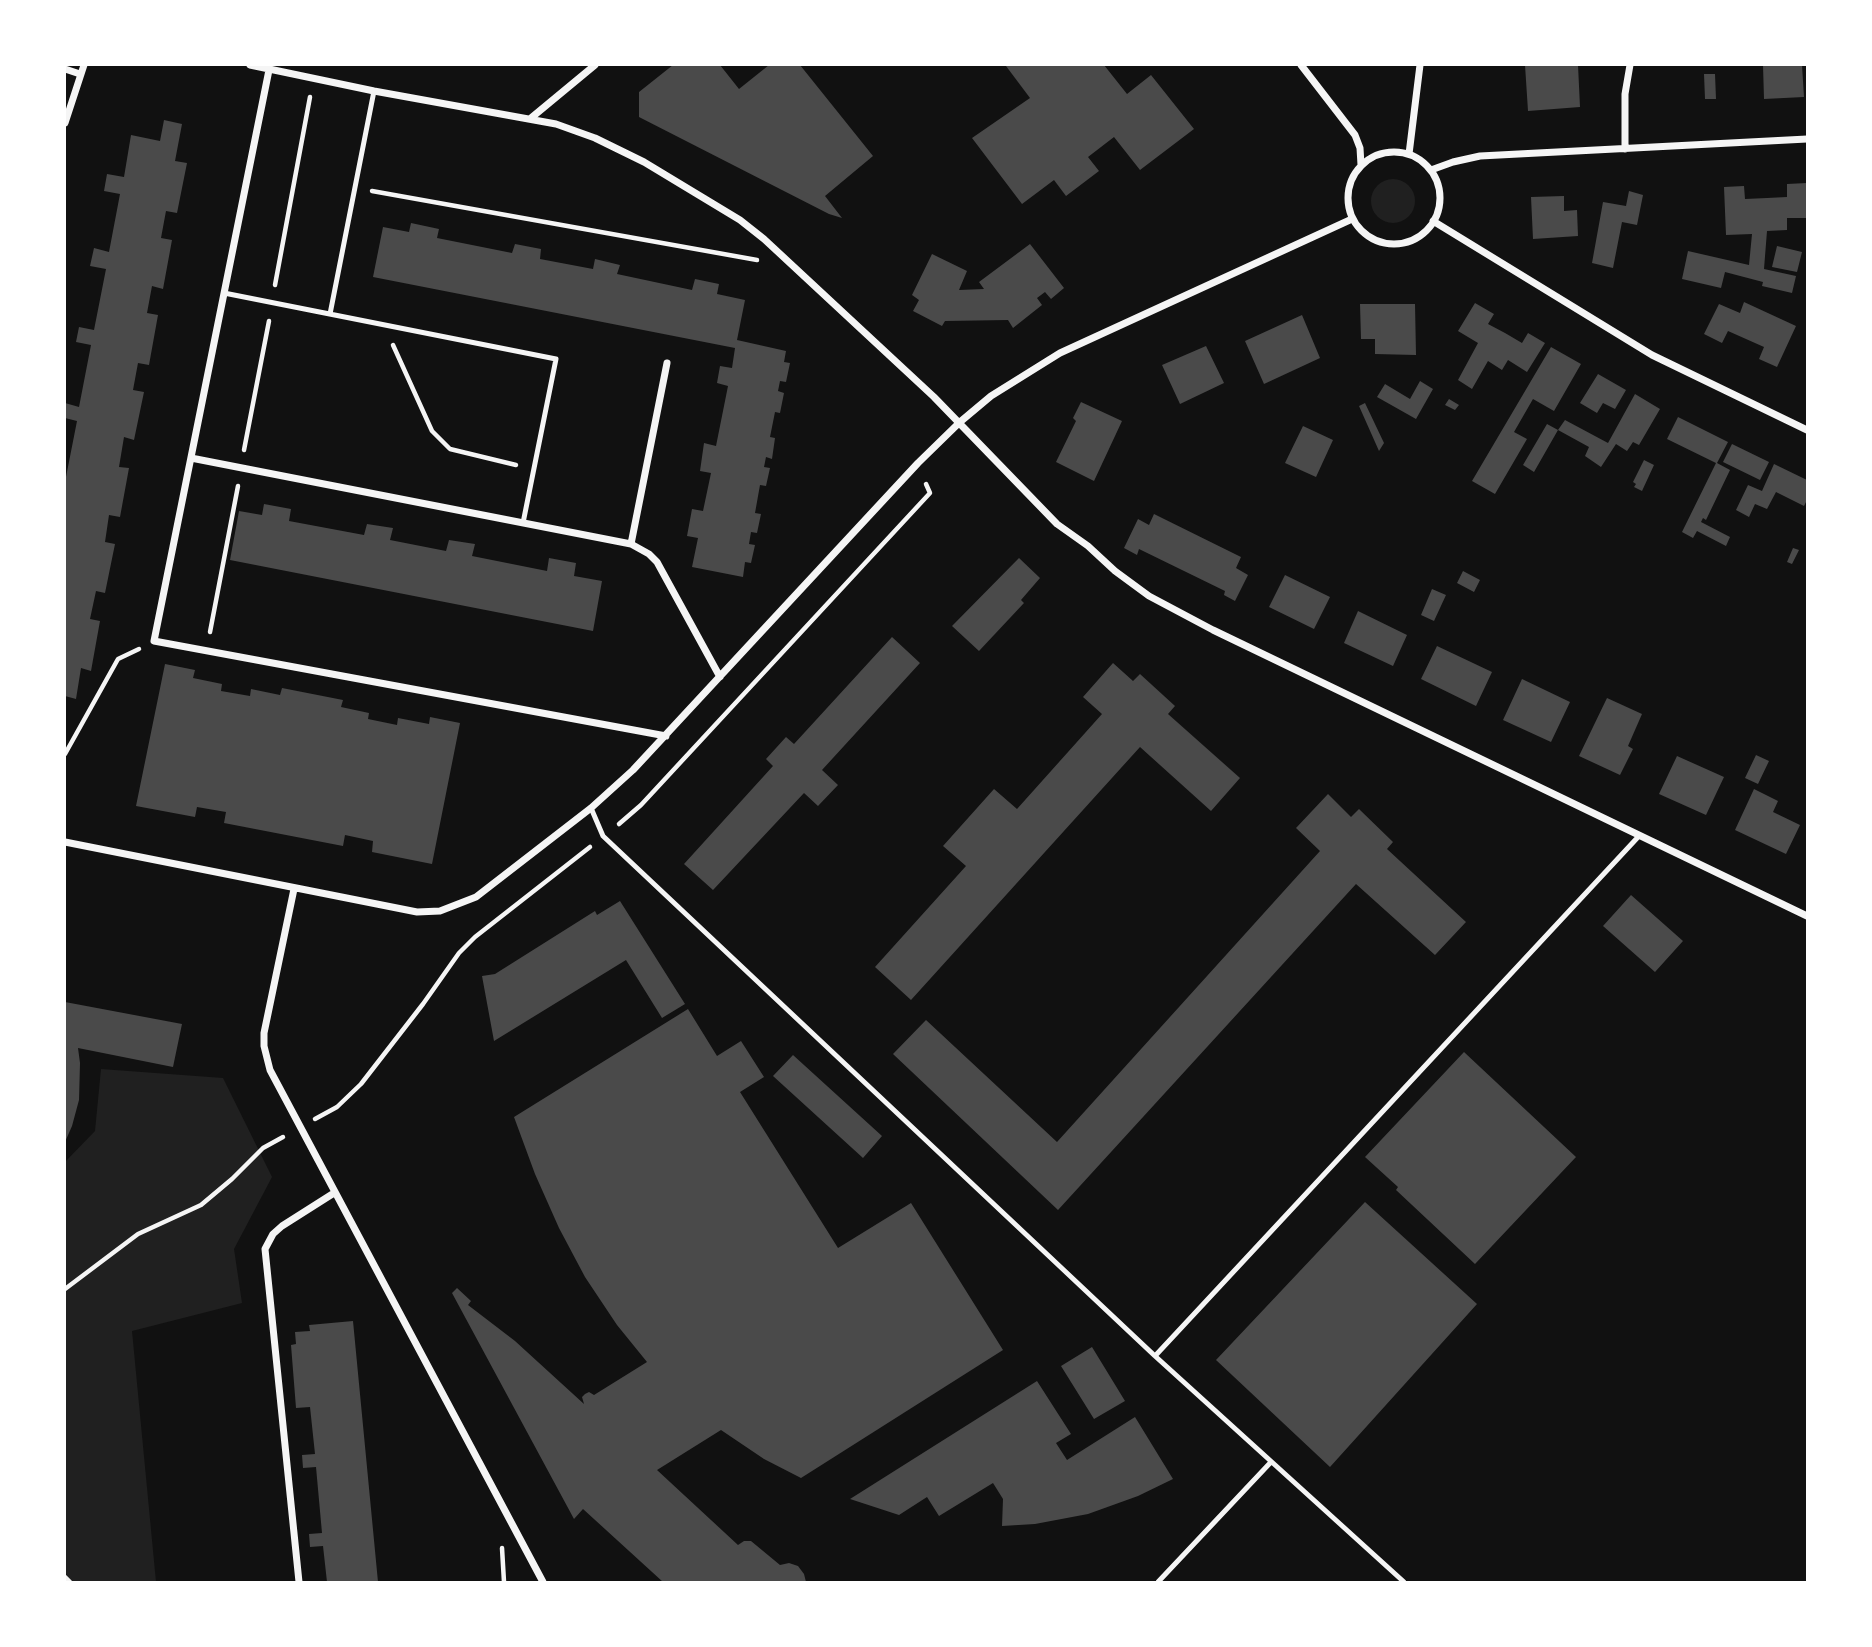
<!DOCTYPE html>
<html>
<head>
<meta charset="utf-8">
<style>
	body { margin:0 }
	#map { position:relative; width:1872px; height:1647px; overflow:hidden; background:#111; font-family:Raleway,sans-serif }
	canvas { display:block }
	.frame { position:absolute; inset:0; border:66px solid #fff; pointer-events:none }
</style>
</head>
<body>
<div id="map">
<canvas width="1872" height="1647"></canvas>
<div class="frame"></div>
</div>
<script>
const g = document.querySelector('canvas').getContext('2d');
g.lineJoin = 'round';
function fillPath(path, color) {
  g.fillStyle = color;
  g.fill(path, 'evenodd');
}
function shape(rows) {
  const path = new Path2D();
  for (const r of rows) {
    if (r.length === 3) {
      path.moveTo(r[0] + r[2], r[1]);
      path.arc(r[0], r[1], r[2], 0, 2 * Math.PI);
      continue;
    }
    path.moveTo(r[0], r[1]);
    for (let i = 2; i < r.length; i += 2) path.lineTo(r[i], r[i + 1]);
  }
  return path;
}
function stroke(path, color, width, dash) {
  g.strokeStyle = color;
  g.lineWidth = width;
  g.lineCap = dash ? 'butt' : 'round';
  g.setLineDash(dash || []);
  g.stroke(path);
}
fillPath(shape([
	[1393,201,22],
	[101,1069,223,1078,272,1177,234,1249,242,1303,132,1331,156,1582,65,1582,65,1162,95,1131]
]), '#202020');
fillPath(shape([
	[673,65,720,65,739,89,769,65,800,65,873,156,825,196,842,218,829,214,639,117,639,92],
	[1008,65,1104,65,1127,94,1151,75,1194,129,1140,170,1114,137,1088,157,1099,171,1066,196,1054,180,1022,204,972,138,1030,98,1006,66],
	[1525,65,1578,65,1580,107,1528,111],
	[1763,65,1802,65,1804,97,1764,99],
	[1704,74,1715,74,1716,99,1705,99],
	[164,120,182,124,175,161,187,163,177,213,166,211,161,238,172,240,163,289,152,286,147,313,158,315,149,365,138,363,133,390,144,392,134,440,124,437,119,467,129,468,120,517,109,515,105,542,115,544,105,593,96,591,90,619,100,621,91,671,81,668,76,699,65,696,65,482,77,421,65,418,65,403,79,407,91,345,76,342,79,327,94,330,106,269,90,266,94,248,109,252,120,194,104,191,107,174,124,177,131,135,160,141],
	[1807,183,1807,218,1787,218,1787,230,1767,231,1764,269,1796,276,1792,293,1762,286,1763,282,1725,272,1721,288,1682,279,1688,251,1749,265,1752,234,1726,235,1724,187,1744,186,1745,199,1767,198,1787,197,1787,184],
	[1629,191,1643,195,1637,225,1622,222,1613,268,1592,263,1603,202,1626,206],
	[1564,196,1564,211,1577,210,1578,236,1533,239,1531,197],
	[411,223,439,229,437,238,512,253,515,244,541,249,540,259,593,269,595,259,620,265,617,274,692,290,695,279,719,284,717,294,745,300,737,340,786,351,784,362,790,363,786,382,780,381,778,391,784,393,780,413,775,412,770,437,775,438,772,459,766,457,764,467,770,468,766,486,760,485,755,513,761,514,757,533,751,532,749,544,755,545,751,563,745,562,743,577,692,567,698,538,687,536,692,509,703,511,711,473,700,471,704,443,716,446,728,386,717,383,720,366,732,368,735,348,373,277,383,227,409,232],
	[1030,244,1064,288,1051,299,1045,292,1037,298,1042,305,1013,328,1008,320,945,321,942,326,913,311,919,300,912,295,932,254,967,271,959,290,984,289,979,282],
	[1777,246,1802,252,1797,272,1772,267],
	[1744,302,1796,326,1777,367,1759,359,1764,347,1728,331,1722,343,1704,334,1719,304,1740,313],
	[1475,303,1494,314,1488,324,1505,333,1522,343,1528,333,1545,343,1527,372,1508,360,1502,370,1488,361,1472,389,1458,380,1478,343,1458,331],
	[1360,304,1415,304,1416,355,1375,354,1375,339,1361,339],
	[1302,315,1320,358,1264,384,1245,341],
	[1206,346,1224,383,1180,404,1162,365],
	[1551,347,1581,364,1554,411,1533,399,1514,432,1527,439,1495,494,1472,481],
	[1598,374,1626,390,1615,409,1603,403,1597,413,1580,403],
	[1420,381,1433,389,1416,419,1377,397,1385,384,1410,399],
	[1635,394,1660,409,1639,445,1633,442,1627,451,1616,444,1601,467,1585,456,1589,447,1558,430,1534,472,1523,465,1547,424,1558,430,1565,420,1608,443],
	[1449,399,1459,405,1455,410,1445,405],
	[1081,402,1122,421,1094,481,1056,462,1076,421,1073,418],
	[1365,403,1384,443,1379,451,1359,406],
	[1678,417,1728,442,1717,463,1730,470,1706,520,1703,518,1701,522,1730,537,1726,546,1697,531,1693,538,1682,532,1716,463,1667,439],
	[1303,426,1333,440,1316,477,1285,463],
	[1732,444,1769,462,1760,480,1723,462],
	[1644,460,1654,465,1642,491,1634,487,1636,484,1633,482],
	[1774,464,1807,480,1807,500,1804,506,1776,492,1767,509,1755,504,1749,517,1736,510,1748,485,1762,491],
	[264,504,291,509,289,521,364,535,367,524,393,528,390,540,446,551,449,540,475,544,472,556,547,571,549,558,576,563,574,576,602,581,593,631,230,560,239,511,262,515],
	[1154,514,1241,557,1236,568,1248,575,1235,601,1224,595,1225,591,1139,549,1137,555,1124,548,1138,519,1149,525],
	[1793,548,1799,550,1792,564,1787,562],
	[1019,558,1040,578,1021,600,1024,603,979,651,952,626],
	[1463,571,1480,580,1474,592,1457,583],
	[1285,575,1330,597,1314,629,1269,607],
	[1432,589,1446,595,1434,621,1421,615],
	[1358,611,1407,635,1393,666,1344,643],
	[892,637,920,663,822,770,838,785,818,806,804,793,713,890,684,864,773,766,766,759,786,737,794,744],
	[1437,646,1492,672,1476,706,1421,679],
	[1113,663,1133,681,1140,674,1175,706,1168,714,1240,778,1211,811,1140,747,911,1000,875,967,966,866,943,846,994,789,1017,809,1102,714,1083,697],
	[165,664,195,670,193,678,222,684,221,691,250,696,251,689,280,695,282,688,343,700,341,707,369,713,368,719,397,725,398,718,429,724,430,717,460,723,432,864,372,852,373,841,345,835,343,846,224,823,226,812,197,807,195,817,136,806],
	[1522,679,1570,702,1551,742,1503,720],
	[1607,698,1642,714,1628,746,1633,749,1620,775,1579,756],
	[1756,755,1769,761,1758,784,1745,778],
	[1677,756,1724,777,1706,815,1659,794],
	[1754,789,1778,801,1773,812,1800,825,1786,854,1735,830],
	[1328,794,1351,817,1359,809,1393,842,1387,849,1466,922,1435,955,1356,884,1058,1210,893,1054,926,1020,1057,1142,1320,851,1296,828],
	[1631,895,1683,941,1655,972,1603,926],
	[620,901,685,1004,662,1018,626,960,494,1041,482,976,495,974,595,911,597,915],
	[65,1002,182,1024,173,1067,78,1048,80,1063,79,1100,72,1126,65,1142],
	[688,1009,717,1056,741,1041,764,1077,740,1092,838,1248,911,1203,1003,1350,801,1478,764,1459,721,1430,657,1470,738,1545,744,1541,751,1541,780,1565,789,1563,798,1566,804,1574,806,1582,663,1582,583,1509,574,1519,452,1293,457,1288,471,1301,468,1305,515,1341,584,1404,582,1397,585,1394,589,1392,594,1395,647,1362,617,1325,585,1277,559,1228,535,1174,514,1117],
	[1464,1052,1576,1157,1475,1264,1396,1190,1398,1187,1365,1157],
	[793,1055,882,1136,863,1158,773,1076],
	[1365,1202,1477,1304,1330,1467,1216,1360],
	[353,1321,378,1582,327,1582,323,1546,310,1547,309,1534,322,1533,316,1467,303,1468,302,1455,315,1454,310,1407,296,1408,291,1345,296,1344,295,1332,310,1331,309,1325],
	[1092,1347,1125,1401,1094,1419,1061,1366],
	[1037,1381,1071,1434,1056,1443,1067,1460,1135,1417,1173,1479,1138,1496,1088,1514,1035,1524,1002,1526,1003,1499,993,1483,939,1516,927,1497,899,1515,850,1499]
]), '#4a4a4a');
stroke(shape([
	[372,191,757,260],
	[275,285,310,97],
	[393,345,432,431,450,449,516,465],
	[244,450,269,321],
	[210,632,238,486],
	[65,754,118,659,139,649],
	[619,824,641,805,930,493,926,484],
	[315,1119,337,1107,361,1084,423,1004,459,953,475,937,590,847],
	[65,1289,138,1234,201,1205,232,1179,263,1148,283,1137],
	[502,1548,504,1582],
	[65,1577,70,1582]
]), '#f5f5f5', 4.5);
stroke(shape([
	[224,293,556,359,523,523],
	[330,314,374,91],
	[591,808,603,836,1155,1356,1639,836],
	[1155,1356,1404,1582],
	[1158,1582,1271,1462]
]), '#f5f5f5', 5);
stroke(shape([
	[250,65,374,91,556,124,595,138,644,162,740,220,764,239,934,397,1057,524,1088,546,1115,571,1149,596,1213,630,1807,916],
	[1301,65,1355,135,1360,148,1361,165],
	[65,69,80,74],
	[269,70,154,641,666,736],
	[531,118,595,65],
	[65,123,84,65],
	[1625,149,1625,94,1630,65],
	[1394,198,46],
	[1409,154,1420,65],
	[1431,170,1453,162,1480,156,1807,139],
	[1433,221,1652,355,1807,430],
	[191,458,631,544,649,554,657,562,720,677],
	[631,544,667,363],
	[65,842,417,912,440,911,476,897,591,808,633,770,918,463,960,422,991,396,1060,353,1352,219],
	[294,889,264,1033,264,1046,270,1070,543,1582],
	[299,1582,265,1249,273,1234,282,1226,334,1193]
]), '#f5f5f5', 7);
</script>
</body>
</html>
